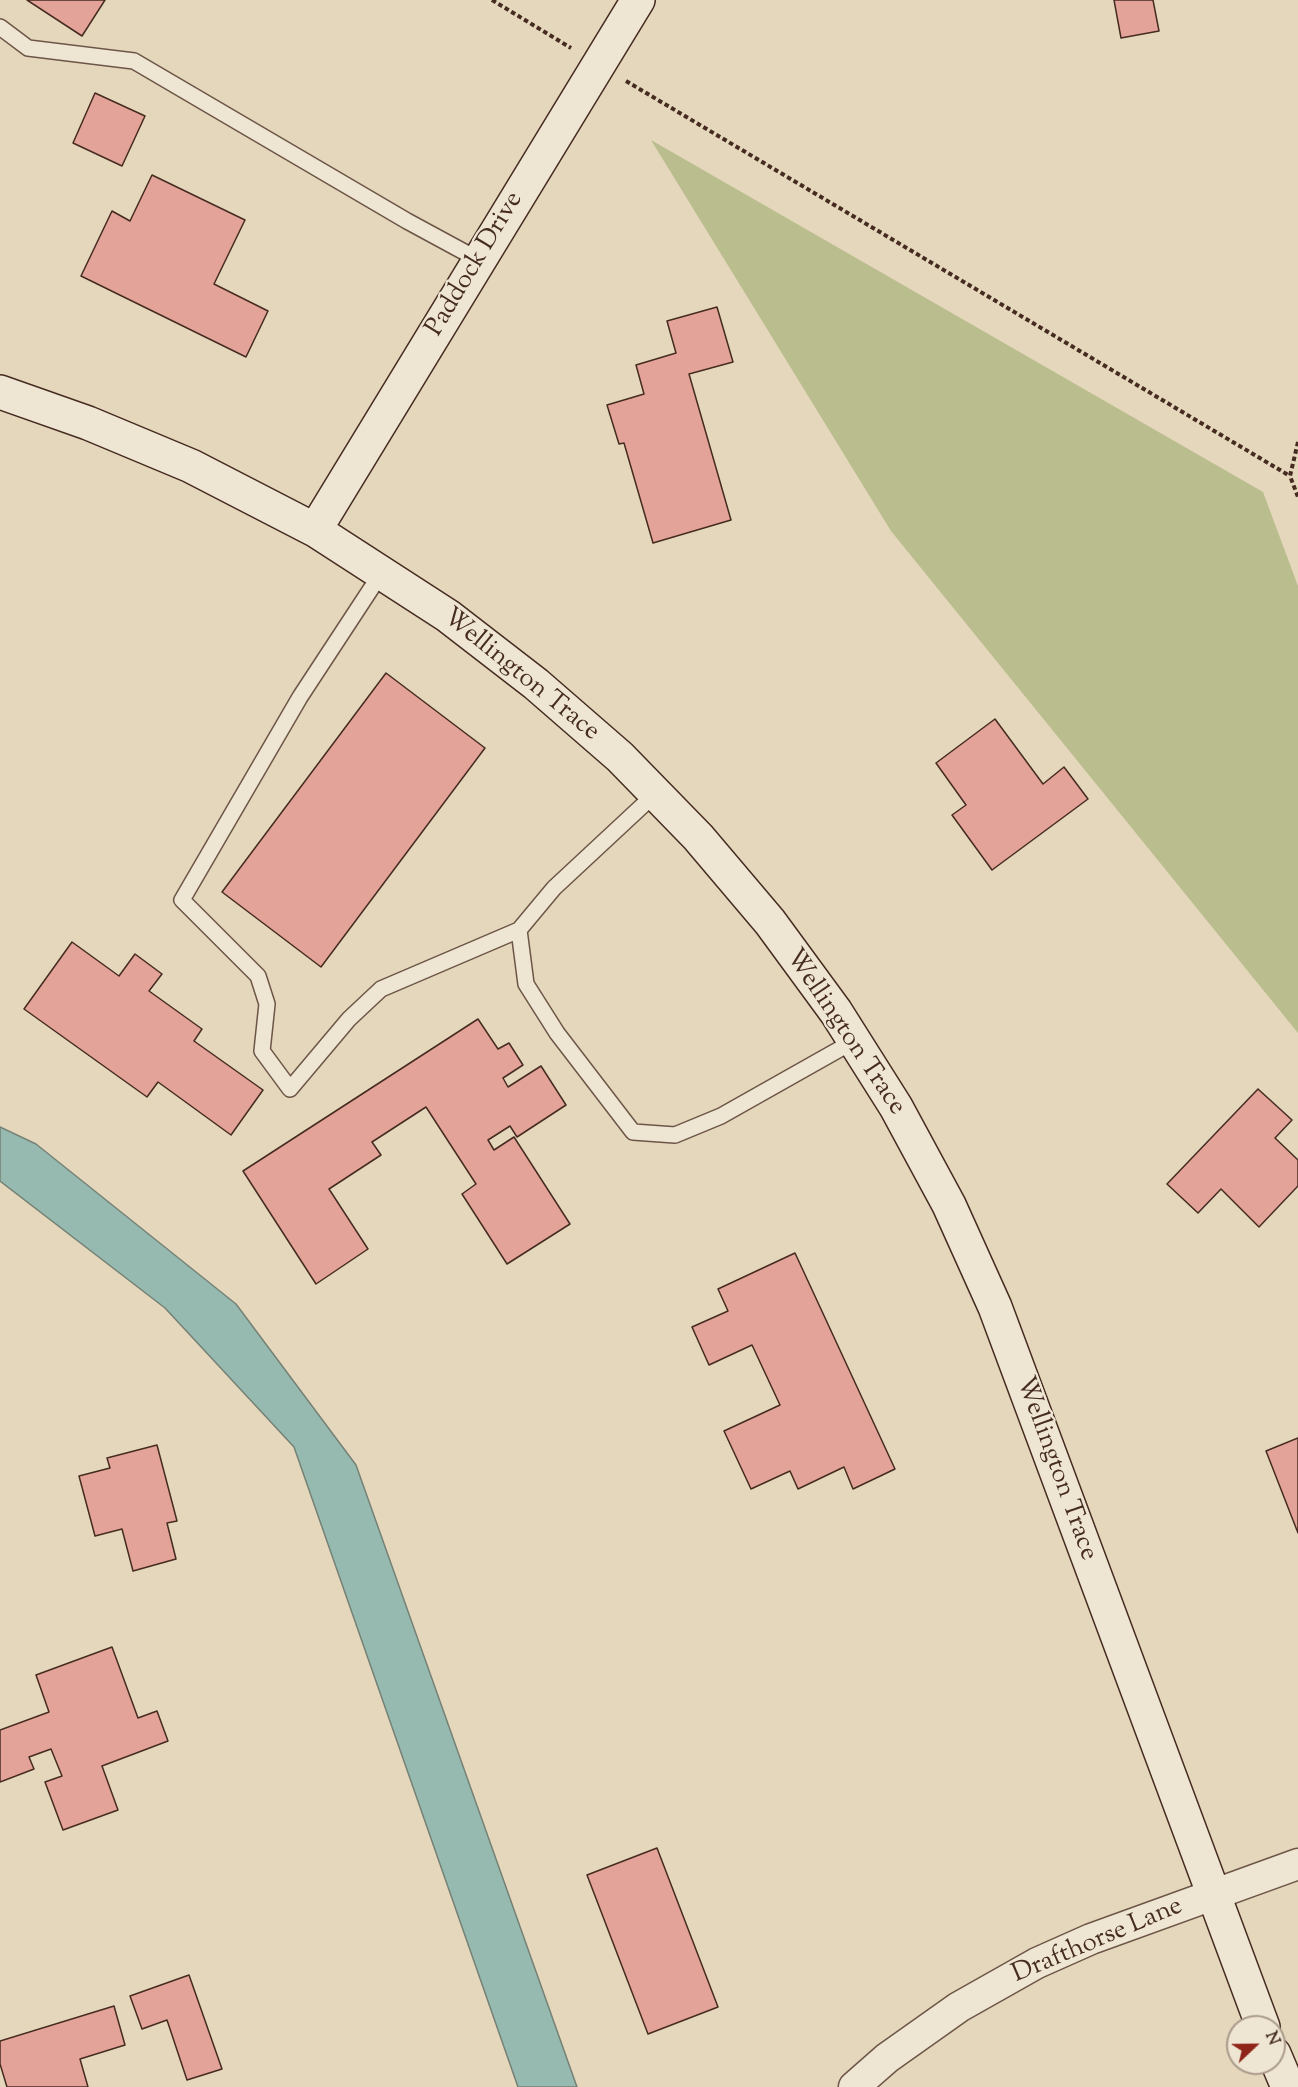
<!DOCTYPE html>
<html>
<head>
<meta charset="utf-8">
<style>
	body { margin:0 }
	#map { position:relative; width:1298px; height:2087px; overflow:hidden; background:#e5d7bc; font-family:"Sorts Mill Goudy",serif }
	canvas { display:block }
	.north { position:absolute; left:1226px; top:2015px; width:60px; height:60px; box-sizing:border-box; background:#eee5d3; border:2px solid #aa9b8b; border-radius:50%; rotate:68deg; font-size:16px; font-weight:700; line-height:24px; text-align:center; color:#452b20 }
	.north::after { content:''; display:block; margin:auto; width:21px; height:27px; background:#8f2418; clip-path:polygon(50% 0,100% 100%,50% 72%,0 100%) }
</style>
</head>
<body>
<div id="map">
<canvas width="1298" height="2087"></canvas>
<div class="north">N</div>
</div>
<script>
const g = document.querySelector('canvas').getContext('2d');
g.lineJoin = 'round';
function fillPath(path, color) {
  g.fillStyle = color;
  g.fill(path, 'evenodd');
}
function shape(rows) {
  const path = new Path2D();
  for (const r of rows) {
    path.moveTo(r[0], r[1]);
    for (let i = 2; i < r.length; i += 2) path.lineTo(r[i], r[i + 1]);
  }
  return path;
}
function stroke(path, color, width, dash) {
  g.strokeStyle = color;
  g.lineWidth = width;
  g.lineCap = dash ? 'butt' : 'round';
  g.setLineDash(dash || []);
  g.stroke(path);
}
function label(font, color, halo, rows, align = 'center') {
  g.font = font + ' "Sorts Mill Goudy",serif';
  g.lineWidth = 4.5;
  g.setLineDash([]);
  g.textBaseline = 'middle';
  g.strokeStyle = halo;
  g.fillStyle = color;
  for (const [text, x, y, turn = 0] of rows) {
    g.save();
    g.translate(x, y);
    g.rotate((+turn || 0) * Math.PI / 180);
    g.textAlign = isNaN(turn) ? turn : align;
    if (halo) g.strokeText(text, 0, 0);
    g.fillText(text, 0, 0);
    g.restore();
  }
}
fillPath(shape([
	[651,140,1263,492,1298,586,1298,1033,891,531]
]), '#babd8d');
const water = shape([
	[0,1127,36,1144,236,1304,356,1465,577,2087,518,2087,294,1447,165,1308,0,1181,0,1127]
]);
fillPath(water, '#96baaf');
stroke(water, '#768176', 1.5);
const building = shape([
	[27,0,105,0,82,36,27,0],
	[1114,0,1153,0,1159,31,1121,38,1114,0],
	[95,93,145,116,122,166,73,143,95,93],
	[152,175,245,220,214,284,268,311,246,357,81,276,112,211,130,221,152,175],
	[717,307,733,362,689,374,731,520,653,543,624,443,619,444,607,405,644,394,636,365,676,353,667,321,717,307],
	[386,673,485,748,321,967,222,892,386,673],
	[995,719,1043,784,1064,767,1088,799,992,870,952,815,966,805,936,763,995,719],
	[72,942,119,976,135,954,162,974,149,991,202,1029,194,1041,263,1090,231,1135,158,1082,147,1097,24,1009,72,942],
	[478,1019,498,1049,509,1043,523,1065,503,1078,508,1087,541,1066,566,1105,517,1137,510,1126,488,1140,494,1150,514,1137,570,1224,507,1264,462,1194,476,1184,426,1107,372,1142,381,1155,329,1189,368,1249,316,1284,243,1171,478,1019],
	[1258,1089,1292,1120,1275,1138,1298,1160,1298,1186,1259,1227,1221,1189,1198,1213,1167,1184,1258,1089],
	[795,1253,895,1469,853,1489,844,1467,798,1489,790,1471,751,1489,724,1431,780,1405,752,1345,709,1365,692,1327,728,1311,718,1289,795,1253],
	[1298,1438,1298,1533,1266,1451,1298,1438],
	[157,1445,177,1521,167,1523,176,1559,133,1571,122,1529,95,1536,79,1476,110,1468,107,1458,157,1445],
	[112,1647,138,1718,157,1711,168,1741,102,1766,118,1810,63,1830,45,1782,62,1776,51,1749,29,1757,34,1769,0,1782,0,1730,49,1712,36,1675,112,1647],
	[657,1848,718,2007,648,2034,587,1875,657,1848],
	[189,1975,222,2069,187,2080,167,2020,142,2029,130,1996,189,1975],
	[114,2006,125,2045,80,2059,88,2087,7,2087,0,2064,0,2041,114,2006]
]);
fillPath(building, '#e4a398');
stroke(building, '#452b20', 1.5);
const lane = shape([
	[0,27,28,48,134,61,407,221,479,260],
	[382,572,300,697,182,900,258,976,267,1004,262,1051,290,1089,349,1019,381,989,519,930,554,888,655,794],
	[519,930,526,984,557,1033,633,1132,675,1135,721,1116,854,1041]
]);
const street = shape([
	[854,2087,887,2058,959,2007,1037,1963,1091,1939,1298,1864]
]);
const secondary = shape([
	[0,392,88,423,191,466,315,530,448,616,536,684,620,757,698,837,770,922,836,1012,896,1107,949,1205,995,1307,1263,2027],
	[315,530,638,0],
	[1274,2054,1288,2087]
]);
stroke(lane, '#6d5647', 18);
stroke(street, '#6d5647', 33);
stroke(secondary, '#452b20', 36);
stroke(shape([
	[492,0,571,48],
	[626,81,1290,476],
	[1298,442,1290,476,1298,497]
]), '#452b20', 4, [4.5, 3]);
stroke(lane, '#eee5d3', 15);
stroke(street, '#eee5d3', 30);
stroke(secondary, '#eee5d3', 33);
label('26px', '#452b20', '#eee5d3', [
	["Paddock Drive",476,265,-59],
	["Wellington Trace",520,676,39],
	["Wellington Trace",844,1033,56],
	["Wellington Trace",1055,1469,70],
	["Drafthorse Lane",1098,1942,-23]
]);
</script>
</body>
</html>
